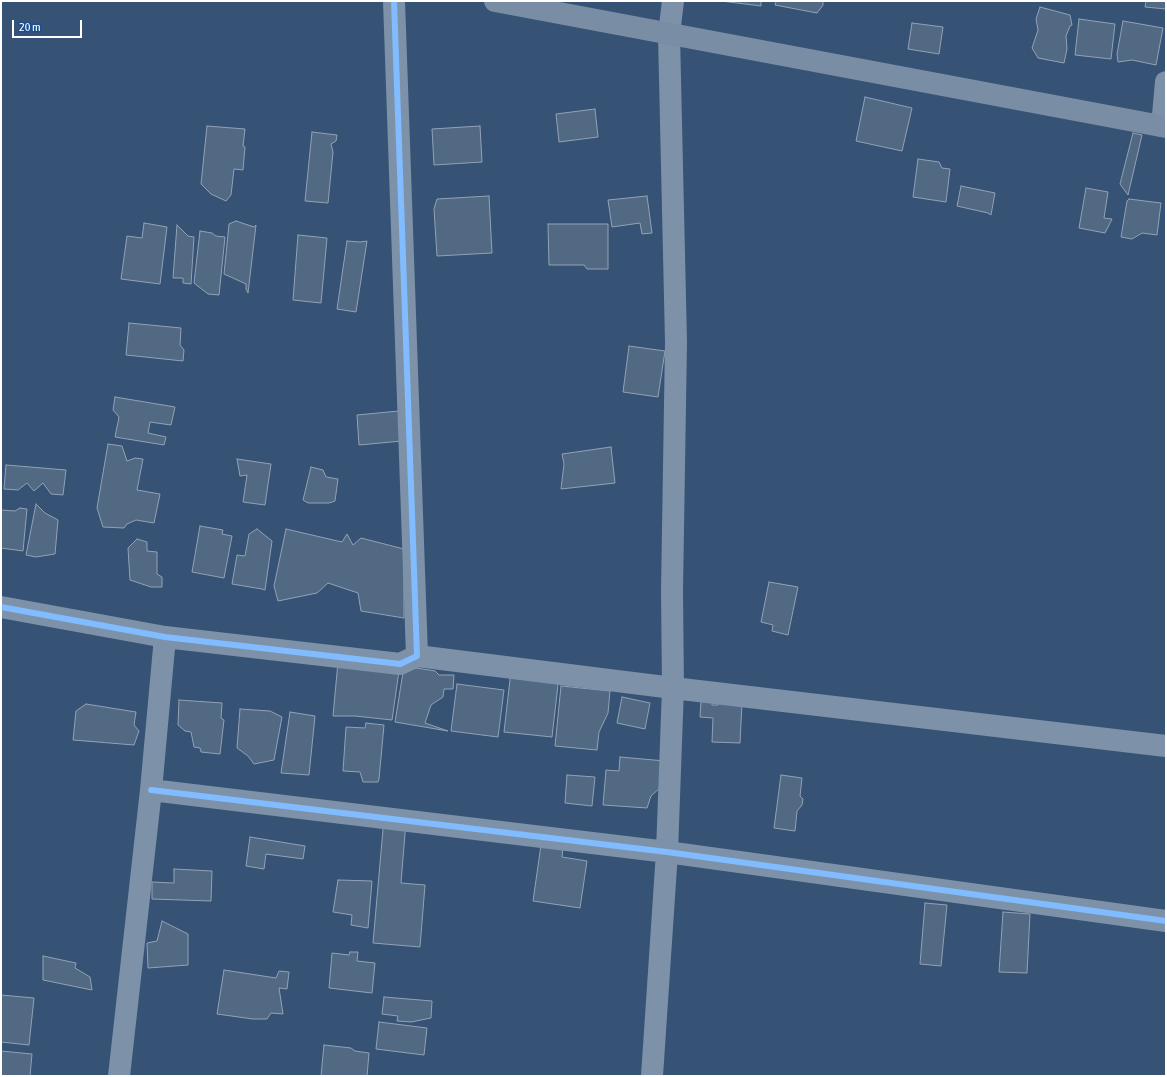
<!DOCTYPE html>
<html>
<head>
<meta charset="utf-8">
<style>
	body { margin:0 }
	#map { position:relative; width:1167px; height:1077px; overflow:hidden; background:#365274; font-family:"Asap Condensed",sans-serif }
	canvas { display:block }
	.frame { position:absolute; inset:0; border:2px solid #fff; pointer-events:none }
	.scale { position:absolute; left:12px; top:20px; width:70px; height:18px; box-sizing:border-box; border:2px solid #fff; border-top:0; padding-left:5px; font-size:12px; line-height:14px; white-space:nowrap; color:#fff; -webkit-text-stroke:3px #1b4f8f; paint-order:stroke }
</style>
</head>
<body>
<div id="map">
<canvas width="1167" height="1077"></canvas>
<div class="frame"></div>
<div class="scale">20 m</div>
</div>
<script>
const g = document.querySelector('canvas').getContext('2d');
g.lineJoin = 'round';
function fillPath(path, color) {
  g.fillStyle = color;
  g.fill(path, 'evenodd');
}
function shape(rows) {
  const path = new Path2D();
  for (const r of rows) {
    path.moveTo(r[0], r[1]);
    for (let i = 2; i < r.length; i += 2) path.lineTo(r[i], r[i + 1]);
  }
  return path;
}
function stroke(path, color, width, dash) {
  g.strokeStyle = color;
  g.lineWidth = width;
  g.lineCap = dash ? 'butt' : 'round';
  g.setLineDash(dash || []);
  g.stroke(path);
}
const building = shape([
	[721,1,761,1,761,6,721,1],
	[776,1,823,1,823,5,817,13,775,5,776,1],
	[1146,1,1166,1,1166,9,1145,7,1146,1],
	[1040,7,1070,15,1072,25,1070,26,1066,36,1067,49,1064,63,1038,58,1032,48,1038,30,1036,19,1040,7],
	[1079,19,1115,24,1111,59,1075,55,1079,19],
	[1123,21,1163,28,1156,65,1132,60,1118,62,1117,54,1123,21],
	[912,23,943,27,939,54,908,49,912,23],
	[865,97,912,108,902,151,856,141,865,97],
	[595,109,598,137,559,142,556,114,595,109],
	[207,126,245,129,243,146,245,147,243,170,234,169,231,195,226,201,211,194,201,184,207,126],
	[480,126,482,162,434,165,432,129,480,126],
	[312,132,337,135,336,141,331,144,333,152,328,203,305,201,312,132],
	[1133,133,1142,135,1128,195,1120,184,1133,133],
	[918,159,939,162,942,168,950,169,946,202,913,197,918,159],
	[961,186,995,193,991,215,988,213,957,206,961,186],
	[1086,188,1108,192,1104,218,1112,219,1105,233,1079,228,1086,188],
	[489,196,492,253,437,256,434,209,437,199,489,196],
	[647,196,652,233,642,234,640,223,612,227,608,200,647,196],
	[1129,199,1161,203,1157,235,1142,233,1132,239,1121,237,1127,201,1129,199],
	[236,221,254,227,256,225,248,293,246,289,246,284,224,274,229,224,236,221],
	[144,223,167,227,160,284,121,279,127,236,142,238,144,223],
	[548,224,608,224,608,269,587,269,584,265,549,265,548,224],
	[177,225,188,236,194,237,191,284,183,283,183,278,173,278,177,225],
	[200,231,212,233,216,236,225,237,219,295,208,294,194,283,200,231],
	[298,235,327,238,321,303,293,300,298,235],
	[347,241,360,242,367,241,356,312,337,309,347,241],
	[129,323,181,328,180,345,184,350,183,361,126,355,129,323],
	[629,346,665,351,658,397,623,392,629,346],
	[115,397,175,407,171,425,150,422,148,433,166,437,164,445,115,437,119,417,113,410,115,397],
	[399,411,402,441,359,445,357,415,399,411],
	[108,444,122,446,127,461,135,458,143,459,137,490,160,494,154,523,136,520,127,524,124,528,103,527,97,508,108,444],
	[611,447,615,483,561,489,564,464,562,454,611,447],
	[237,459,271,464,265,505,243,502,247,475,240,476,237,459],
	[6,465,66,470,63,495,51,494,43,483,34,491,27,483,18,490,4,489,6,465],
	[311,467,323,470,326,477,338,479,335,501,329,503,308,503,303,500,311,467],
	[36,504,45,513,58,520,55,554,36,557,26,555,36,504],
	[20,508,27,509,23,551,1,548,1,510,15,511,20,508],
	[200,526,223,530,222,534,232,536,224,578,192,572,200,526],
	[257,529,272,541,265,590,262,589,232,584,237,555,245,556,249,534,257,529],
	[286,529,342,542,347,534,353,545,361,538,404,549,404,618,361,611,358,593,328,583,317,593,278,601,274,586,286,529],
	[137,539,147,542,147,551,157,552,157,574,162,577,162,587,151,587,130,580,128,548,137,539],
	[769,582,798,587,788,635,772,631,773,625,761,622,769,582],
	[339,651,400,664,392,720,355,716,333,716,339,651],
	[404,666,435,671,439,675,454,675,453,689,444,689,443,697,431,705,425,723,448,731,395,722,404,666],
	[511,671,559,676,552,737,504,732,511,671],
	[457,684,504,690,498,737,451,731,457,684],
	[561,686,610,691,608,713,599,732,597,750,555,746,561,686],
	[622,697,650,703,645,729,617,723,622,697],
	[179,700,222,703,221,718,224,720,220,754,201,752,200,748,194,747,191,732,185,731,178,725,179,700],
	[701,700,712,700,712,705,718,705,718,702,742,703,740,743,712,742,713,718,700,717,701,700],
	[86,704,136,712,134,725,139,731,134,745,73,740,76,711,86,704],
	[240,709,270,711,282,717,274,760,254,764,248,756,237,748,240,709],
	[290,712,315,716,309,775,281,773,290,712],
	[366,723,384,725,379,779,378,782,363,782,360,772,343,771,346,727,365,728,366,723],
	[620,757,665,761,663,785,651,796,647,808,603,805,606,770,619,771,620,757],
	[567,775,595,777,592,806,565,803,567,775],
	[781,775,802,778,800,796,803,799,802,805,797,811,795,831,774,828,781,775],
	[384,818,406,821,401,883,425,885,420,947,373,943,384,818],
	[250,837,305,846,303,859,266,854,264,869,246,866,250,837],
	[541,845,563,848,562,857,587,861,580,908,533,901,541,845],
	[174,869,212,871,211,901,152,899,152,882,174,883,174,869],
	[338,880,372,881,368,928,351,925,352,915,333,912,338,880],
	[925,903,947,905,941,966,920,964,925,903],
	[1003,912,1030,914,1027,973,999,972,1003,912],
	[162,921,188,934,188,965,148,968,147,943,157,941,162,921],
	[350,952,358,952,357,961,375,963,372,993,329,988,332,953,349,955,350,952],
	[43,956,76,963,75,968,90,977,92,990,43,980,43,956],
	[224,970,276,978,279,971,289,972,287,989,279,988,283,1014,271,1013,267,1019,253,1019,217,1014,224,970],
	[1,995,34,998,29,1045,1,1042,1,995],
	[384,997,432,1001,431,1018,411,1022,397,1021,398,1016,382,1014,384,997],
	[379,1022,427,1028,424,1055,376,1049,379,1022],
	[324,1045,351,1048,355,1051,369,1053,367,1076,321,1076,324,1045],
	[1,1051,32,1054,30,1076,1,1076,1,1051]
]);
fillPath(building, '#526984');
stroke(building, '#92a2b6', 1);
stroke(shape([
	[1162,126,1166,82],
	[1,607,165,637,400,664,417,656,394,1],
	[417,656,673,688,672,591,676,342,669,34,673,1],
	[151,790,667,852,1166,921],
	[119,1076,151,790,165,637],
	[652,1076,667,852,673,688,1166,746]
]), '#7d92a8', 22);
stroke(shape([
	[495,1,1166,127]
]), '#798da4', 22);
stroke(shape([
	[1,607,165,637,400,664,417,656,394,1],
	[151,790,667,852,1166,921]
]), '#80bcff', 6);
</script>
</body>
</html>
